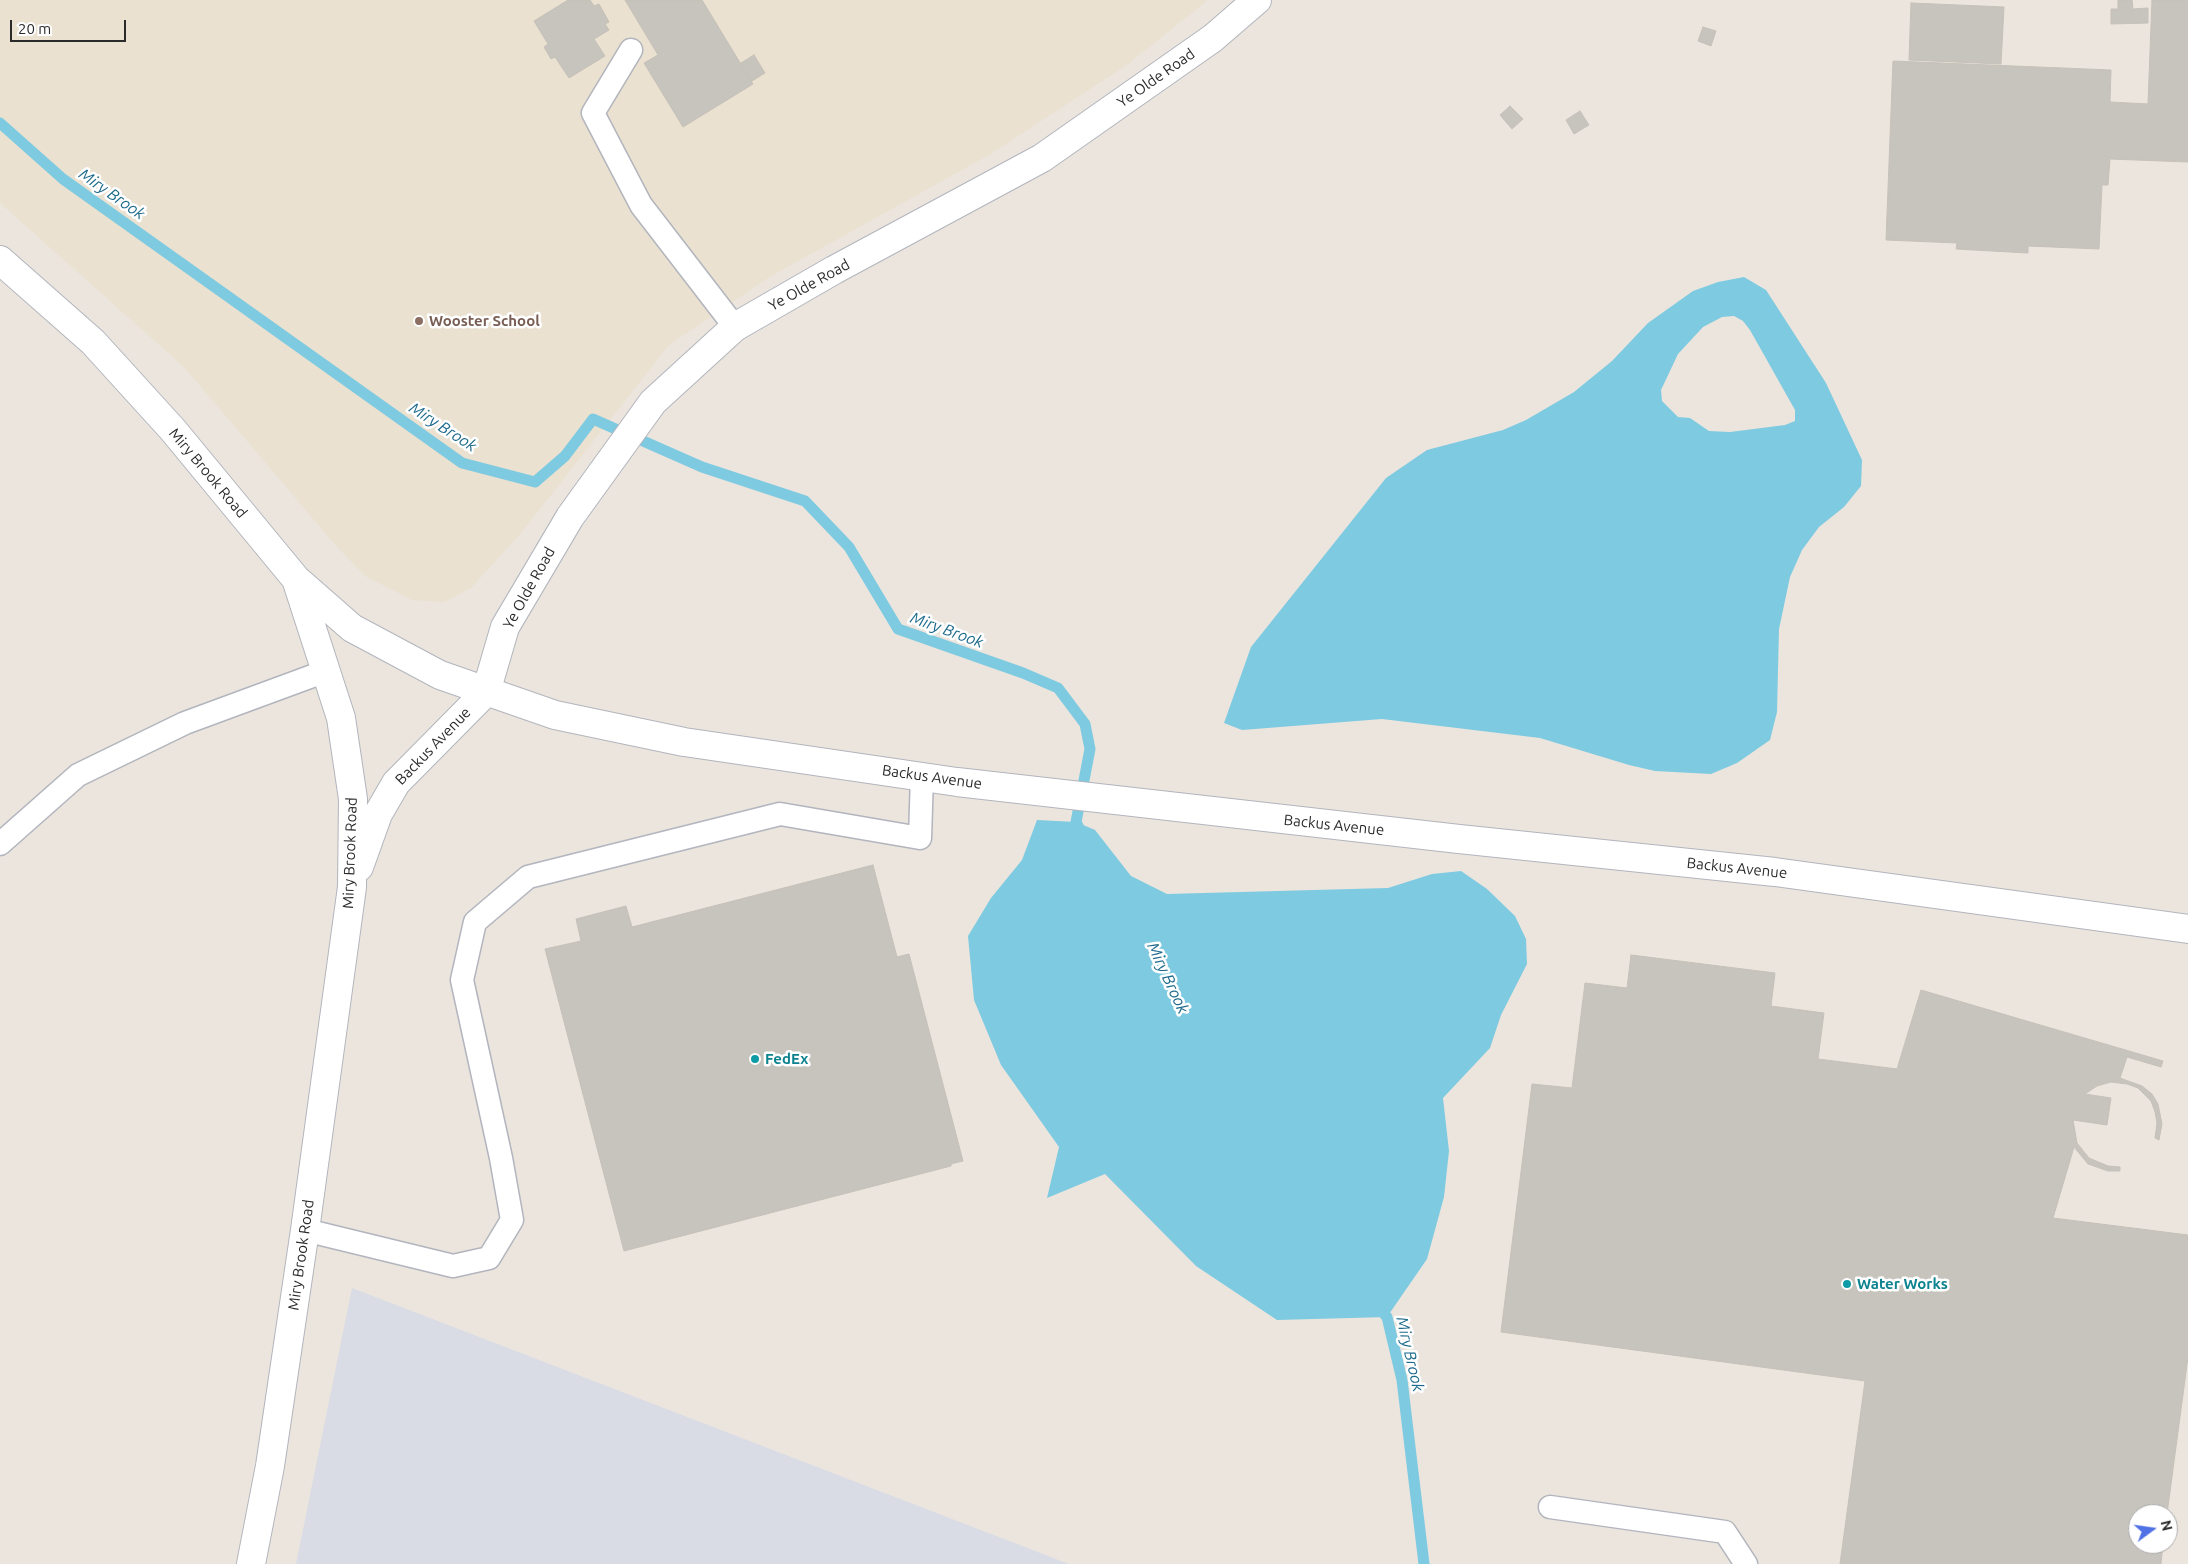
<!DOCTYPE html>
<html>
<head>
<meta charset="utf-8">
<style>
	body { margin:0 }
	#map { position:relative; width:2188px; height:1564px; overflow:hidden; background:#ebe5de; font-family:Ubuntu,sans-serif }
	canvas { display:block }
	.north { position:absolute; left:2128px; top:1504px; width:50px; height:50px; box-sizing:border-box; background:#fff; border:1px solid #aaa; border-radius:50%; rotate:76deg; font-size:14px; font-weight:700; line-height:20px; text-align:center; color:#2b2b2b }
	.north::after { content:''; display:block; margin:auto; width:18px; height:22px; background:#5172e5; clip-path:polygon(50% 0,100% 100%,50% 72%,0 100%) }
	.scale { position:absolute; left:10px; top:20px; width:116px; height:22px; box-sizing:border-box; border:2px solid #2b2b2b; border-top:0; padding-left:6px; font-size:15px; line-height:18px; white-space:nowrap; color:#2b2b2b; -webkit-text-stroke:4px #fff; paint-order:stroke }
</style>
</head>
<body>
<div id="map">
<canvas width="2188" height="1564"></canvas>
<div class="north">N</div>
<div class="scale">20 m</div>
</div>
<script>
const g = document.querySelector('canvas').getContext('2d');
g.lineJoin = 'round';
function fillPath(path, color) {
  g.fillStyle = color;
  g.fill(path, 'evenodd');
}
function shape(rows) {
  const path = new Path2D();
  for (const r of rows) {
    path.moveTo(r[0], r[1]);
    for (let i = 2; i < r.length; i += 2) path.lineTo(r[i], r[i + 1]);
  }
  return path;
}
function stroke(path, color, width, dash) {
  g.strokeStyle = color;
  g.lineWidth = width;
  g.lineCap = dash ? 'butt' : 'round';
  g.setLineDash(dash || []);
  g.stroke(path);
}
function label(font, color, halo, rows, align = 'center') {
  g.font = font + ' Ubuntu,sans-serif';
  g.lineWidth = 5;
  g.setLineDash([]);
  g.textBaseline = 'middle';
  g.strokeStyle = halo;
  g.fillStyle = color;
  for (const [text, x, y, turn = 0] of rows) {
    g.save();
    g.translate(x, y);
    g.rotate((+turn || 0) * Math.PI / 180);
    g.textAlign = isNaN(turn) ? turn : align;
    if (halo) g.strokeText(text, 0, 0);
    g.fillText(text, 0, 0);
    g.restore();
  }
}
fillPath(shape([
	[0,0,1208,0,1127,65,989,155,768,278,669,345,521,533,471,588,444,602,412,600,365,576,337,547,185,368,0,203]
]), '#eae1d0');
fillPath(shape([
	[352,1288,1069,1564,296,1564]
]), '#d9dce4');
fillPath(shape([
	[1744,277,1766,290,1826,383,1862,460,1861,486,1844,507,1819,527,1802,550,1790,577,1779,629,1777,712,1770,740,1737,763,1711,774,1655,771,1629,765,1540,738,1382,719,1242,730,1224,723,1251,647,1386,478,1427,450,1503,430,1526,420,1574,392,1612,361,1648,323,1693,291,1718,282],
	[1734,316,1743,321,1750,330,1795,410,1795,421,1785,425,1730,432,1709,431,1690,418,1678,417,1662,401,1661,390,1678,354,1703,327,1722,317],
	[1037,820,1076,822,1095,830,1131,876,1167,894,1388,888,1432,874,1461,871,1487,889,1515,916,1526,939,1527,964,1501,1015,1490,1048,1443,1098,1449,1151,1444,1197,1427,1259,1387,1317,1277,1320,1196,1266,1105,1174,1047,1198,1059,1147,1001,1065,974,1000,968,936,991,898,1022,860]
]), '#7ecae1');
stroke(shape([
	[0,123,63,179,462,463,535,482,565,456,593,419,702,467,805,501,849,547,898,629,1023,673,1058,688,1085,724,1090,749,1076,822,1082,834],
	[1377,1306,1387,1317,1402,1380,1424,1564]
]), '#7ecae1', 11);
const building = shape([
	[568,0,590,0,594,6,599,4,609,22,605,24,609,30,594,39,605,56,569,78,555,57,551,59,544,47,548,44,534,21,568,0],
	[625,0,702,0,753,84,683,127,644,63,658,55,625,0],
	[2118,0,2132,0,2133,9,2148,8,2148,23,2111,24,2111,9,2118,9,2118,0],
	[2152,0,2188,0,2188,162,2110,159,2108,185,2102,185,2099,249,2028,246,2028,253,1956,249,1957,243,1886,240,1893,61,2111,70,2110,102,2148,104,2152,0],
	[1911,3,2004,7,2001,64,1909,60,1911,3],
	[1703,27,1716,31,1711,46,1698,41,1703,27],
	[754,55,765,73,752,81,741,63,754,55],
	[1510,106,1523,119,1512,129,1500,115,1510,106],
	[1580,111,1589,125,1574,134,1566,120,1580,111],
	[873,865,897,957,909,954,963,1161,951,1164,951,1166,624,1251,545,949,581,941,576,919,626,906,632,927,873,865],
	[1631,955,1775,973,1771,1006,1824,1013,1818,1059,1897,1069,1921,990,2163,1061,2161,1067,2127,1057,2120,1078,2142,1086,2152,1094,2158,1104,2162,1124,2159,1140,2155,1138,2157,1123,2155,1112,2151,1101,2138,1088,2127,1084,2111,1082,2097,1086,2085,1094,2111,1098,2107,1125,2073,1120,2077,1143,2089,1158,2108,1166,2120,1167,2120,1171,2108,1171,2088,1164,2074,1147,2053,1218,2188,1235,2188,1357,2167,1514,2138,1514,2138,1544,2163,1544,2161,1564,1840,1564,1865,1381,1501,1332,1532,1084,1572,1088,1585,983,1627,988,1631,955]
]);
fillPath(building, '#c7c3bd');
stroke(building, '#c6c1b8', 1);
const service = shape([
	[631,50,593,113,641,205,735,327],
	[0,844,78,775,185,723,326,671],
	[305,1230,453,1266,489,1258,512,1220,501,1158,462,980,475,922,528,877,780,814,920,838,922,776],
	[1550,1507,1725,1532,1746,1564]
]);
const minor = shape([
	[486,692,505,627,570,517,653,402,735,327,834,270,1042,158,1213,38,1257,0]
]);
const secondary = shape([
	[0,260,93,342,173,430,296,579,341,718,353,799,352,887,305,1230,270,1466,251,1564],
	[296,579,352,628,440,675,555,715,684,742,957,782,1459,839,1775,872,2188,929],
	[359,867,378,814,396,783,486,692]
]);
stroke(service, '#b2b5bd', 25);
stroke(minor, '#b2b5bd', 30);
stroke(secondary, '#b2b5bd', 30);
stroke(service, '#fff', 22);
stroke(minor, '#fff', 28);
stroke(secondary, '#fff', 28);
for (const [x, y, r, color] of [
	[419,321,5,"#8d6e63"],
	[755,1059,5,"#0f9aa8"],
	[1847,1284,5,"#0f9aa8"]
]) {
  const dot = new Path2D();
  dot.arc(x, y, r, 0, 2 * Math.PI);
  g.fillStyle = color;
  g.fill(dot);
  stroke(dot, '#fff', 2);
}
label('15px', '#2b2b2b', '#fff', [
	["Ye Olde Road",1156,78,-35],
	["Ye Olde Road",809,285,-29],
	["Miry Brook Road",208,473,50],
	["Ye Olde Road",529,588,-61],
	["Backus Avenue",433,746,-46],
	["Backus Avenue",932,777,8],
	["Backus Avenue",1334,825,6],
	["Miry Brook Road",350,853,-88],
	["Backus Avenue",1737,868,6],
	["Miry Brook Road",301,1255,-82]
]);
label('bold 15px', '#785e54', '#fff', [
	["Wooster School",429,321]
], 'left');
label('bold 15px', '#0d838f', '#fff', [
	["FedEx",765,1059],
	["Water Works",1857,1284]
], 'left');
label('italic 16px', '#1d6a8c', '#fff', [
	["Miry Brook",112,194,35],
	["Miry Brook",443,427,33],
	["Miry Brook",947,630,20],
	["Miry Brook",1168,978,65],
	["Miry Brook",1410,1354,77]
]);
</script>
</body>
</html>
